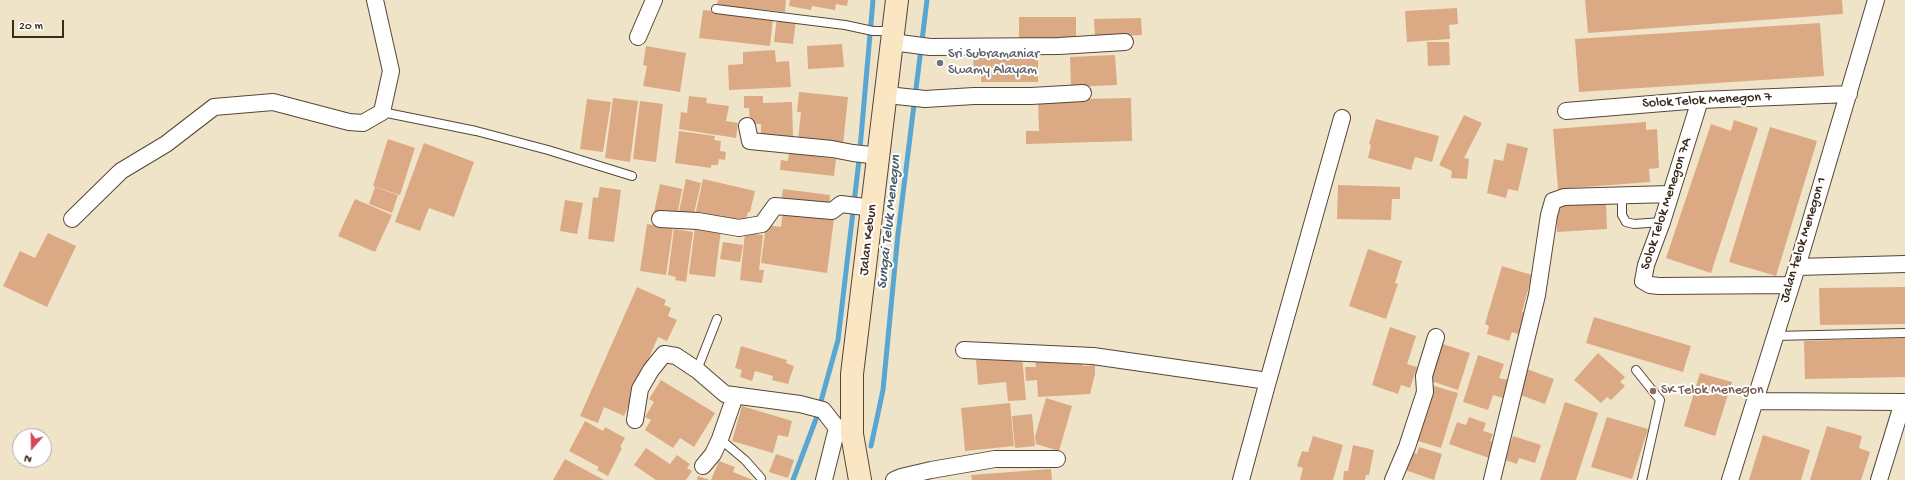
<!DOCTYPE html>
<html>
<head>
<meta charset="utf-8">
<style>
	body { margin:0 }
	#map { position:relative; width:1905px; height:480px; overflow:hidden; background:#f0e4c8; font-family:"Gochi Hand",sans-serif }
	canvas { display:block }
	.north { position:absolute; left:12px; top:428px; width:40px; height:40px; box-sizing:border-box; background:#fff; border:1px solid #b1aaa5; border-radius:50%; rotate:200deg; font-size:11px; font-weight:700; line-height:16px; text-align:center; color:#3b2a1e }
	.north::after { content:''; display:block; margin:auto; width:14px; height:18px; background:#d1495b; clip-path:polygon(50% 0,100% 100%,50% 72%,0 100%) }
	.scale { position:absolute; left:12px; top:20px; width:52px; height:18px; box-sizing:border-box; border:2px solid #3b2a1e; border-top:0; padding-left:5px; font-size:12px; line-height:14px; white-space:nowrap; color:#3b2a1e; -webkit-text-stroke:3px #fff; paint-order:stroke }
</style>
</head>
<body>
<div id="map">
<canvas width="1905" height="480"></canvas>
<div class="north">N</div>
<div class="scale">20 m</div>
</div>
<script>
const g = document.querySelector('canvas').getContext('2d');
g.lineJoin = 'round';
function shape(rows) {
  const path = new Path2D();
  for (const r of rows) {
    path.moveTo(r[0], r[1]);
    for (let i = 2; i < r.length; i += 2) path.lineTo(r[i], r[i + 1]);
  }
  return path;
}
function stroke(path, color, width, dash) {
  g.strokeStyle = color;
  g.lineWidth = width;
  g.lineCap = dash ? 'butt' : 'round';
  g.setLineDash(dash || []);
  g.stroke(path);
}
function fillPath(path, color) {
  g.fillStyle = color;
  g.fill(path, 'evenodd');
}
function label(font, color, halo, rows, align = 'center') {
  g.font = font + ' "Gochi Hand",sans-serif';
  g.lineWidth = 4;
  g.setLineDash([]);
  g.textBaseline = 'middle';
  g.strokeStyle = halo;
  g.fillStyle = color;
  for (const [text, x, y, turn = 0] of rows) {
    g.save();
    g.translate(x, y);
    g.rotate((+turn || 0) * Math.PI / 180);
    g.textAlign = isNaN(turn) ? turn : align;
    if (halo) g.strokeText(text, 0, 0);
    g.fillText(text, 0, 0);
    g.restore();
  }
}
stroke(shape([
	[871,446,883,390,898,234,927,0],
	[793,480,816,419,838,340,859,160,873,0]
]), '#58a6d1', 5);
fillPath(shape([
	[718,0,786,0,785,12,717,5],
	[790,0,848,0,847,6,836,4,835,10,812,6,811,10,789,6],
	[1585,0,1842,0,1843,14,1588,33],
	[1457,8,1458,24,1449,25,1450,39,1407,42,1405,11],
	[703,10,773,18,770,46,699,38],
	[777,17,796,20,793,44,774,42],
	[1019,17,1076,17,1076,41,1019,41],
	[1141,18,1142,35,1095,37,1094,19],
	[1820,23,1824,76,1579,92,1575,39],
	[1427,42,1449,42,1450,65,1428,66],
	[842,44,844,67,808,69,807,46],
	[646,46,686,53,680,92,643,86,647,66,643,65],
	[775,50,776,62,789,61,791,87,729,90,728,65,743,64,743,52],
	[981,51,1038,52,1038,82,981,82,981,75,974,75,973,58,981,58],
	[1115,55,1117,85,1071,87,1070,57],
	[799,92,848,97,843,145,798,140,801,112,797,112],
	[689,96,707,98,706,103,729,106,726,121,738,123,736,138,679,129,681,112,687,113],
	[744,96,763,96,763,103,792,102,793,136,761,137,761,124,750,124,749,108,744,108],
	[613,98,638,101,630,162,605,158],
	[1131,98,1132,141,1026,144,1026,131,1039,131,1038,100],
	[587,99,611,102,603,152,580,149],
	[640,101,663,104,656,162,633,159],
	[1464,115,1482,123,1464,158,1469,159,1467,179,1451,178,1452,171,1439,165],
	[1376,119,1439,136,1432,162,1415,157,1411,170,1368,158,1371,145,1369,144],
	[1734,120,1758,128,1711,273,1666,258,1711,124,1731,131],
	[1646,122,1646,130,1657,129,1659,168,1649,169,1650,182,1558,189,1553,129],
	[1770,127,1817,141,1776,276,1729,262],
	[679,131,715,136,714,140,721,141,720,151,726,152,725,160,719,159,718,165,711,165,711,168,675,163],
	[388,139,415,148,400,195,373,186],
	[424,143,474,162,454,217,429,208,420,231,395,222],
	[1507,143,1528,148,1518,191,1508,189,1506,198,1487,193,1494,159,1503,161],
	[789,153,836,159,834,176,780,170,781,160,788,161],
	[686,179,701,183,693,217,678,216],
	[703,179,755,191,750,212,748,212,745,224,695,216],
	[660,184,682,189,677,216,665,225,652,221],
	[1338,185,1400,187,1400,199,1392,199,1391,220,1337,219],
	[375,187,398,195,392,213,369,204],
	[600,187,621,190,614,242,588,239,593,197,598,198],
	[783,189,830,195,829,209,781,204],
	[355,199,392,215,375,252,338,236],
	[565,200,583,203,577,234,560,231],
	[1606,203,1607,229,1557,232,1556,206],
	[783,211,834,219,827,273,761,263,766,225,781,227],
	[647,224,673,228,666,275,640,271],
	[695,227,721,230,715,277,689,274],
	[674,229,693,232,686,282,675,280,676,277,668,275],
	[48,233,76,246,47,307,3,286,20,251,35,258],
	[745,233,763,235,759,270,764,270,762,283,740,280],
	[723,242,743,245,740,262,720,259],
	[1368,249,1402,261,1395,283,1398,284,1386,319,1349,306],
	[1502,266,1532,275,1522,312,1530,315,1524,336,1512,332,1509,341,1487,334,1489,326,1485,324],
	[637,287,666,300,664,305,671,308,668,316,677,320,667,341,658,337,624,416,604,407,598,423,580,416],
	[1905,287,1905,324,1820,325,1819,288],
	[1594,317,1691,346,1683,372,1586,343],
	[1390,327,1416,336,1407,364,1417,367,1410,388,1401,385,1398,394,1372,385],
	[1905,338,1905,377,1805,379,1804,341],
	[1443,344,1470,353,1458,390,1431,381,1435,349,1440,351],
	[741,346,787,360,786,363,794,366,788,384,772,380,773,376,755,371,752,381,740,377,742,370,735,368],
	[1598,353,1625,377,1620,382,1625,386,1611,400,1607,397,1601,403,1574,380],
	[1478,355,1504,364,1499,378,1508,380,1503,398,1493,395,1488,410,1463,402],
	[1022,356,1026,400,1008,401,1006,382,978,385,976,360],
	[1082,357,1083,366,1095,365,1095,374,1090,394,1038,397,1037,380,1026,381,1025,367,1036,367,1035,360],
	[1524,368,1554,379,1545,404,1515,393],
	[1700,373,1732,382,1715,436,1684,426],
	[661,380,715,413,694,447,680,438,673,448,645,430,651,420,645,417,654,402,649,399],
	[1431,385,1458,393,1441,448,1415,440],
	[1046,398,1072,406,1059,451,1036,444,1035,437],
	[1565,402,1598,413,1576,480,1540,480],
	[1010,403,1014,446,965,451,961,408],
	[742,406,792,421,788,437,778,435,773,453,732,441],
	[1032,414,1035,446,1015,448,1012,416],
	[1469,417,1486,423,1483,431,1493,434,1490,441,1494,442,1489,458,1449,444,1457,422,1466,425],
	[1607,417,1648,429,1632,479,1591,467],
	[585,421,603,431,605,427,625,438,620,447,622,448,608,476,597,470,599,467,569,451],
	[1827,426,1862,436,1859,448,1870,452,1861,480,1810,480],
	[1763,435,1810,450,1801,480,1749,480],
	[1313,436,1343,445,1333,480,1300,480,1303,468,1297,466,1302,451,1308,452],
	[1513,436,1541,445,1535,463,1519,458,1517,464,1505,460],
	[1353,445,1374,450,1369,475,1366,475,1365,480,1343,480,1344,471,1348,471],
	[1419,447,1442,454,1434,480,1405,470,1412,452,1417,454],
	[646,448,670,464,677,455,690,464,687,468,692,471,686,480,656,480,634,465],
	[776,454,794,460,788,478,769,472],
	[565,459,604,480,553,480],
	[719,461,735,467,733,472,753,480,711,480],
	[1051,469,1052,480,972,480,971,475],
	[698,476,710,480,697,480]
]), '#dbaa84');
const lane = shape([
	[716,9,845,25,873,31,893,31],
	[382,112,476,131,548,150,632,176],
	[1622,197,1622,215,1626,222,1634,224,1662,222],
	[1774,336,1905,333],
	[697,370,717,319],
	[1636,370,1660,400,1642,480],
	[720,439,745,460,761,478]
]);
const street = shape([
	[638,37,654,0],
	[892,42,930,47,1059,46,1125,42],
	[887,95,925,99,974,96,1031,96,1083,93],
	[1700,100,1662,222,1646,265,1643,281,1650,285,1659,286,1790,285],
	[1566,111,1700,100,1849,94],
	[747,126,750,141,832,149,853,153,879,156],
	[72,219,121,171,166,144,214,107,273,102,349,122,363,123,382,112,391,71,375,0],
	[660,219,698,221,739,228,762,224,775,206,832,211,841,204,873,208],
	[1797,267,1905,264],
	[964,350,1093,356,1268,381,1241,480],
	[1268,381,1342,118],
	[1755,401,1905,402],
	[635,420,640,389,651,370,664,354,676,356,697,370,725,394,800,404,823,410,837,428,852,434],
	[703,466,713,454,720,439,735,396],
	[824,480,837,428],
	[894,480,901,477,931,470,995,459,1057,459],
	[1393,480,1407,447,1425,392,1424,376,1436,337],
	[1492,480,1537,295,1549,215,1553,201,1564,197,1670,194],
	[1730,480,1797,267,1876,0],
	[1879,480,1903,402]
]);
const secondary = shape([
	[860,480,852,434,852,374,897,0]
]);
stroke(lane, '#564638', 10);
stroke(street, '#564638', 18);
stroke(secondary, '#564638', 24);
stroke(lane, '#fff', 8);
stroke(street, '#fff', 16);
stroke(secondary, '#fbe6c4', 22);
for (const [x, y, r, color] of [
	[940,63,4,"#6b7280"],
	[1653,391,4,"#8d6e63"]
]) {
  const dot = new Path2D();
  dot.arc(x, y, r, 0, 2 * Math.PI);
  g.fillStyle = color;
  g.fill(dot);
  stroke(dot, '#fff', 1.5);
}
label('14px', '#5b616d', '#fff', [
	["Sri Subramaniar",948,55],
	["Swamy Alayam",948,71]
], 'left');
label('14px', '#3b2a1e', '#fff', [
	["Solok Telok Menegon 7",1707,101,-3],
	["Solok Telok Menegon 7A",1667,204,-72],
	["Jalan Kebun",869,240,-83],
	["Jalan telok Menegon 1",1804,240,-73]
]);
label('14px', '#785e54', '#fff', [
	["SK Telok Menegon",1661,391]
], 'left');
label('italic 15px', '#475c66', '#fff', [
	["Sungai Teluk Menegun",890,222,-84]
]);
</script>
</body>
</html>
